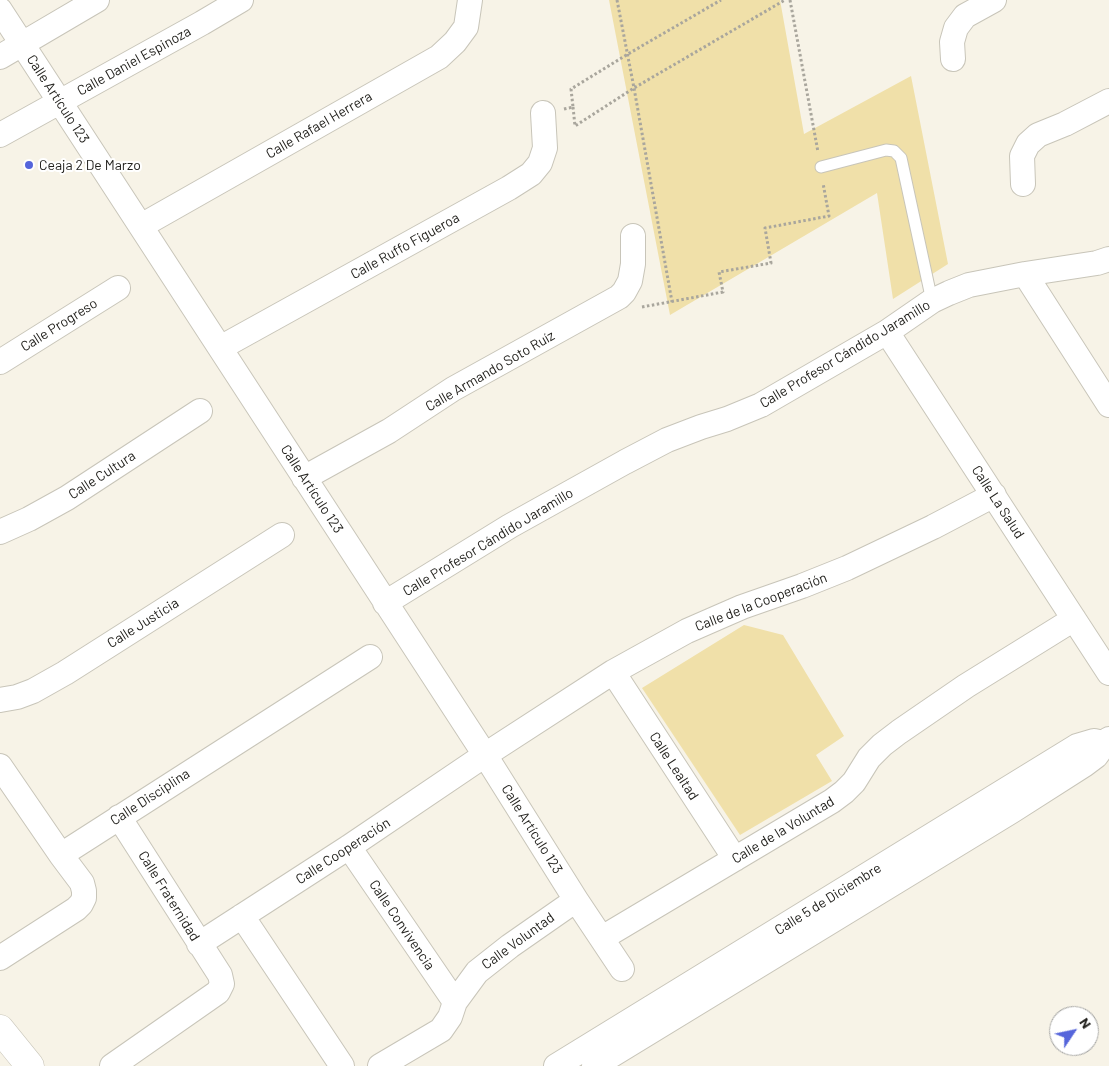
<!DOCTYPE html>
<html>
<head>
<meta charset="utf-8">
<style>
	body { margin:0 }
	#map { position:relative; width:1109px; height:1066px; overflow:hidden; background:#f7f3e7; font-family:Barlow,sans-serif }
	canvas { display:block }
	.north { position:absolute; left:1049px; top:1006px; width:50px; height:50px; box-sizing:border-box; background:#fff; border:1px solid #a5a5a3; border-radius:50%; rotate:56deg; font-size:14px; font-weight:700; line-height:20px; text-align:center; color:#1f1e1a }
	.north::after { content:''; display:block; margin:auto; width:18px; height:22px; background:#5565db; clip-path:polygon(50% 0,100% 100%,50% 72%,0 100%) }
</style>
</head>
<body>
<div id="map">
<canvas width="1109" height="1066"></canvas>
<div class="north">N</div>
</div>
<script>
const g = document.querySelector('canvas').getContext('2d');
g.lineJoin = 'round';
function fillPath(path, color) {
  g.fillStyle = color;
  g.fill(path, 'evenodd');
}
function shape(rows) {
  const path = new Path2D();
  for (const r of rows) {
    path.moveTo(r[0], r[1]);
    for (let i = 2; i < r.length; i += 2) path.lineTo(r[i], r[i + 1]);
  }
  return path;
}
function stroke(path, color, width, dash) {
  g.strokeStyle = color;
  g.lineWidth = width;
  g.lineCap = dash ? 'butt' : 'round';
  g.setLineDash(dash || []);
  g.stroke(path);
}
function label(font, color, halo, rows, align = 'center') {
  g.font = font + ' Barlow,sans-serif';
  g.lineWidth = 4;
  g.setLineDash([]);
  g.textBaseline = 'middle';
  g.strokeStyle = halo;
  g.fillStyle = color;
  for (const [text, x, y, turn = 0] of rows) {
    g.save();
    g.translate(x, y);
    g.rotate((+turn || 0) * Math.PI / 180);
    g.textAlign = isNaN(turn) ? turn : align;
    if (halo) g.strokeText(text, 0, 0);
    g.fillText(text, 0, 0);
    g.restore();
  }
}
fillPath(shape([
	[609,0,780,0,804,134,911,76,948,264,893,299,877,193,670,315],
	[744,625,783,635,844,736,816,755,832,781,740,835,642,688]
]), '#f0e0a9');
const lane = shape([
	[821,167,886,150,894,151,901,158,932,301]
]);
const street = shape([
	[0,10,485,755,576,900,622,969],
	[0,57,97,0],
	[953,59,952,42,956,28,965,16,994,0],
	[0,135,202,23,241,0],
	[1023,184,1022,156,1028,144,1038,135,1065,124,1109,101],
	[141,226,439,57,455,42,466,27,470,0],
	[1025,274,1109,405],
	[887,332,1109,673],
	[220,348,509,188,531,174,540,163,545,148,543,113],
	[0,362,118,288],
	[304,478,389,431,453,389,619,297,624,292,630,281,633,264,633,236],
	[0,532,29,519,67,498,200,411],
	[385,603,510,526,625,462,667,440,701,427,727,419,761,405,887,332,932,301,949,293,969,285,1025,274,1097,263,1109,259],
	[613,672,735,859],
	[0,700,17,697,33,691,65,673,282,535],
	[0,766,61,855,82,883,84,891,84,898,81,904,76,909,0,958],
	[349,847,455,1002],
	[61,855,370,657],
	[242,916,342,1066],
	[602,938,832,801,844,792,854,782,869,758,882,745,899,732,966,686,1074,619],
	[199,944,349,847,485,755,613,672,687,631,742,607,802,586,847,568,933,527,994,495],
	[112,1066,218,992,222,984,220,975,119,817],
	[380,1066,441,1030,450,1017,455,1002,477,972,510,946,576,900],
	[556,1066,1077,746,1094,741,1103,743],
	[594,1066,1012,811,1084,765,1096,756,1101,749,1103,743,1109,739]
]);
const secondary = shape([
	[0,1029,30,1066]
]);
stroke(lane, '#c8c5b9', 13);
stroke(street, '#c8c5b9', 26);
stroke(secondary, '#c8c5b9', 29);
stroke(shape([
	[617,0,634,88,672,302],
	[790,0,818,152],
	[573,107,575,126,634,88,785,0],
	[564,109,573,107,571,89,628,54,721,0],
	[642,307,723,292,719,272,771,263,765,228,829,216,823,183]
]), '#a9a69d', 3, [2.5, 2.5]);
stroke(lane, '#fff', 11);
stroke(street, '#fff', 24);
stroke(secondary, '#fff', 28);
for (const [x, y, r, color] of [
	[29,165,5,"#5565db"]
]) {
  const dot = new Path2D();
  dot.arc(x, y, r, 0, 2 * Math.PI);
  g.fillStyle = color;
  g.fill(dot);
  stroke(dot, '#fff', 2);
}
label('14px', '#1f1e1a', '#fff', [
	["Calle Daniel Espinoza",134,61,-29],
	["Calle Artículo 123",58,99,57],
	["Calle Rafael Herrera",319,125,-30],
	["Calle Ruffo Figueroa",405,246,-29],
	["Calle Progreso",59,325,-32],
	["Calle Profesor Cándido Jaramillo",845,354,-31],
	["Calle Armando Soto Ruíz",490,371,-30],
	["Calle Cultura",102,475,-33],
	["Calle Artículo 123",312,489,57],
	["Calle La Salud",998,502,57],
	["Calle Profesor Cándido Jaramillo",488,542,-31],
	["Calle de la Cooperación",761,602,-21],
	["Calle Justicia",143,623,-32],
	["Calle Lealtad",674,766,57],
	["Calle Disciplina",150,797,-33],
	["Calle Artículo 123",532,829,58],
	["Calle de la Voluntad",783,830,-31],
	["Calle Cooperación",343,851,-33],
	["Calle Fraternidad",169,896,58],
	["Calle 5 de Diciembre",828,899,-32],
	["Calle Convivencia",402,925,56],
	["Calle Voluntad",518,941,-36]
]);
label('14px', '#1f1e1a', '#fff', [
	["Ceaja 2 De Marzo",39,165]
], 'left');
</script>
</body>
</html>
